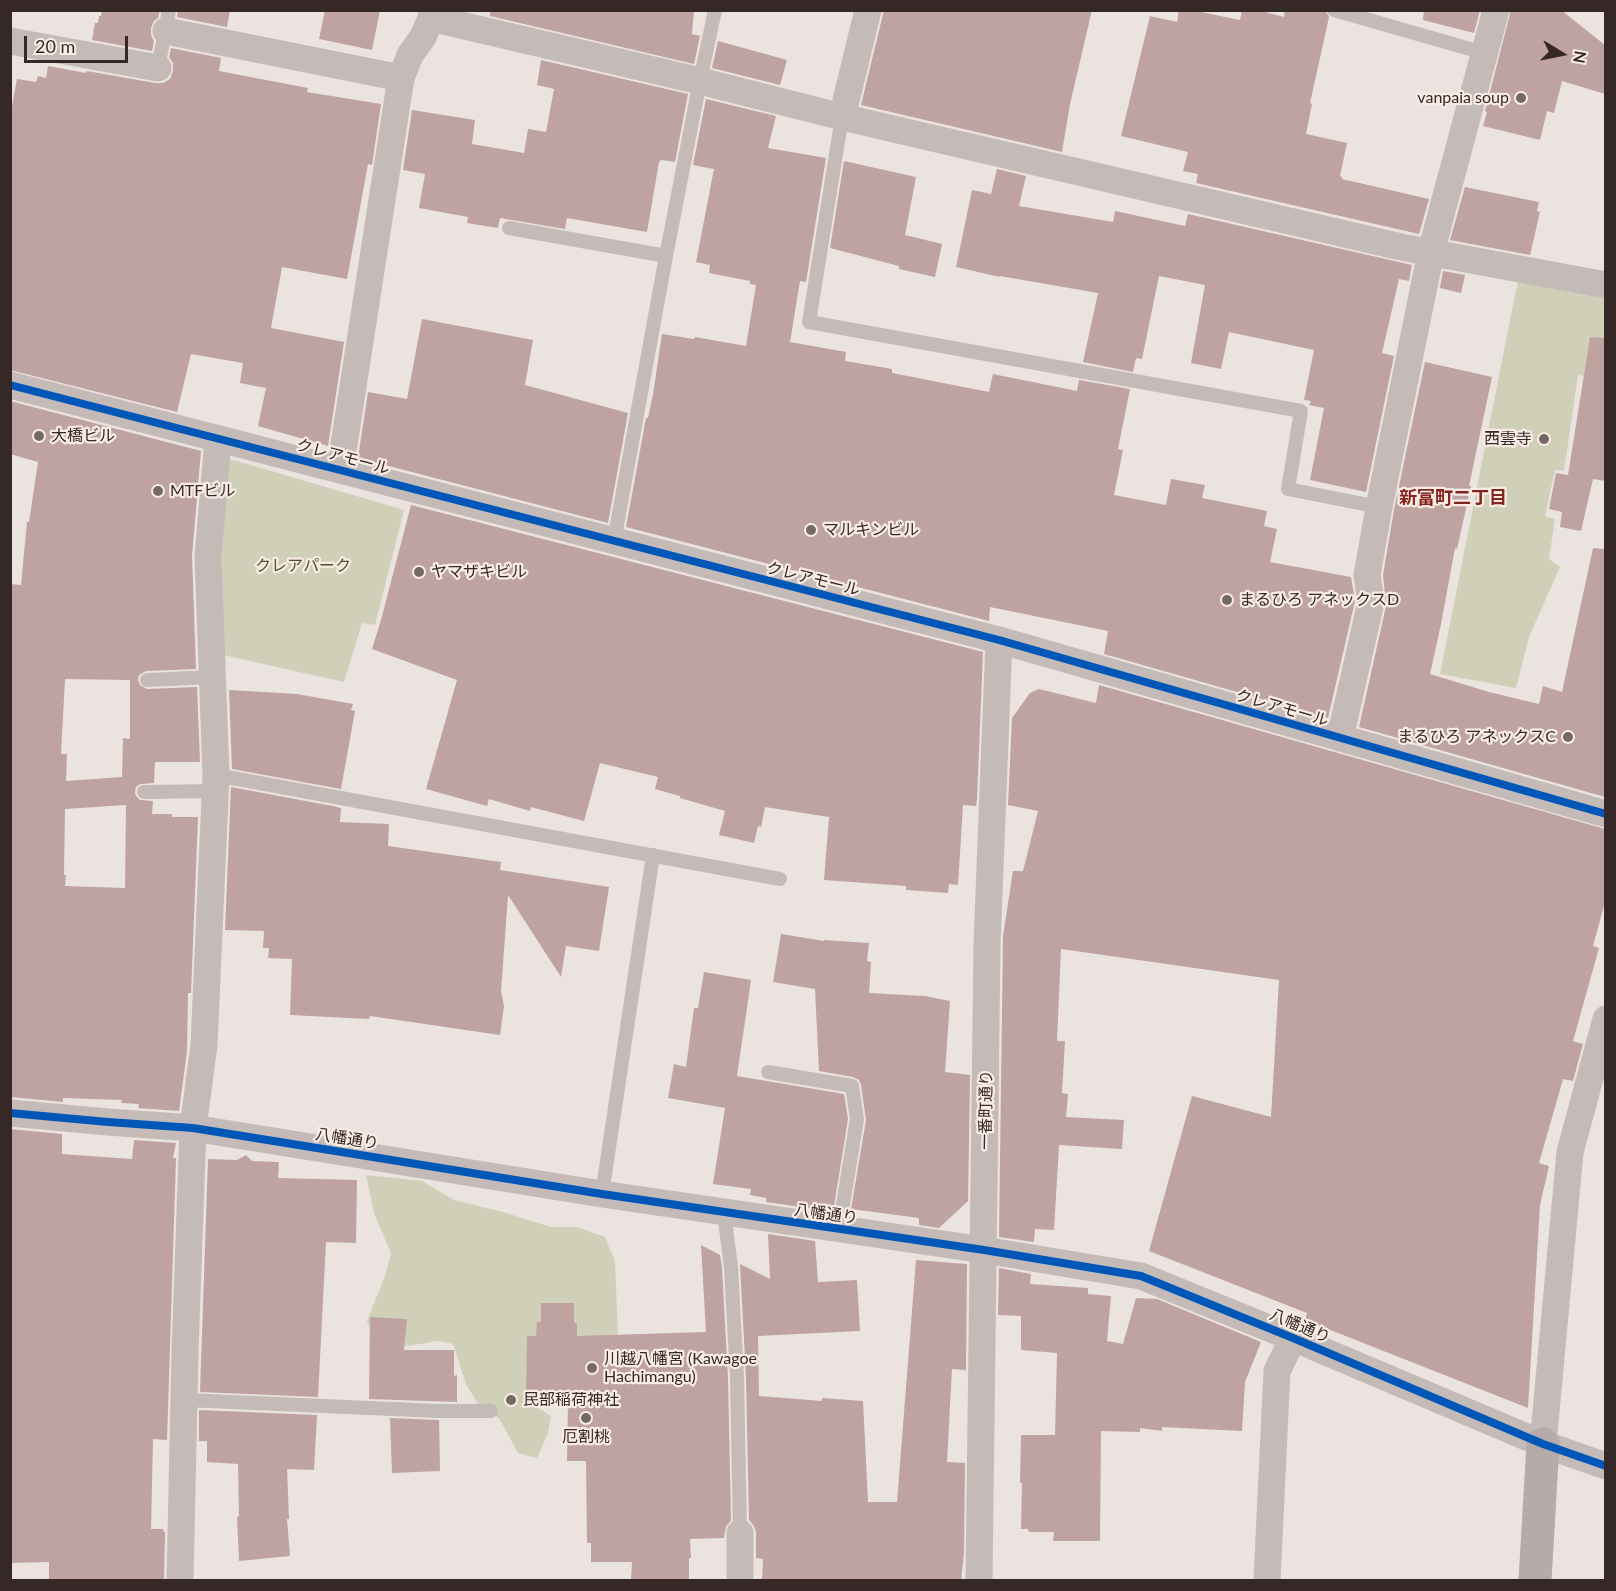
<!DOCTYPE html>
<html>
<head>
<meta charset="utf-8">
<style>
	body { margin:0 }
	#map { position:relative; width:1616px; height:1591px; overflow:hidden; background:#ebe3df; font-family:Lato,sans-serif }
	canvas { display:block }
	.frame { position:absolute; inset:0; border:12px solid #352826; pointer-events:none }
	.north { position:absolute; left:1532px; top:24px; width:60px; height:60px; -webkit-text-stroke:4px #f9ece5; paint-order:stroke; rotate:100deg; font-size:16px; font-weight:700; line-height:24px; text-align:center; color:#352826 }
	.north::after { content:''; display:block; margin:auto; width:21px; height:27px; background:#352826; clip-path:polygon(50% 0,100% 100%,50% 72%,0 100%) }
	.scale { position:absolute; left:24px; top:36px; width:104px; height:27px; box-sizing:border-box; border:3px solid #352826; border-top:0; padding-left:8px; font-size:18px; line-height:21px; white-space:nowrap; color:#352826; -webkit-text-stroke:4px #f9ece5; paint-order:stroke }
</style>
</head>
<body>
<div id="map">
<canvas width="1616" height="1591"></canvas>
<div class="frame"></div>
<div class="north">N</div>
<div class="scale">20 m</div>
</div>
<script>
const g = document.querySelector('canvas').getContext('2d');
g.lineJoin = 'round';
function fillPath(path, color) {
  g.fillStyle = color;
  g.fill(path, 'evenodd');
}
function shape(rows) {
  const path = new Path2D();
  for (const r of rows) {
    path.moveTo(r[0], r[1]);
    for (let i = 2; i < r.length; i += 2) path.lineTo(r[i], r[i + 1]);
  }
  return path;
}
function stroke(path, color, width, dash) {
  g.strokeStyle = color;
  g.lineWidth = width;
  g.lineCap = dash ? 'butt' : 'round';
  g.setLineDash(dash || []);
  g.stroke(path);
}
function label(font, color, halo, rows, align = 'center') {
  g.font = font + ' Lato,"Noto Sans JP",sans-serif';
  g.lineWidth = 4.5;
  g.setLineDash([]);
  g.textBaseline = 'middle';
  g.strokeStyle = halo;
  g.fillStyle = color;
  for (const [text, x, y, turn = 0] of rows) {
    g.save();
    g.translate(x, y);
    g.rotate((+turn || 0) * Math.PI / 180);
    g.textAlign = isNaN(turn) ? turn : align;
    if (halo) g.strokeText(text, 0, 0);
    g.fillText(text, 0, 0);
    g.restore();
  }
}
fillPath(shape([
	[1518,280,1605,298,1605,379,1578,375,1564,471,1555,470,1545,516,1555,519,1549,559,1560,567,1529,637,1516,688,1440,674],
	[227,458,404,510,375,625,362,623,344,682,223,655,223,612,221,544],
	[366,1175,422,1181,454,1200,503,1212,551,1227,577,1227,605,1237,615,1261,618,1335,577,1361,530,1377,532,1407,538,1408,551,1416,548,1433,537,1458,518,1453,499,1418,480,1407,466,1384,453,1344,438,1341,408,1346,376,1343,367,1321,385,1276,391,1253,374,1213]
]), '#d0d0b8');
fillPath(shape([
	[102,10,160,10,158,18,154,21,151,28,151,35,154,41,152,51,92,40,95,23,98,23,99,16,101,16],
	[178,10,230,10,227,27,177,17],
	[325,10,380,10,372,50,319,39],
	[490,10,694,10,692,34,700,36,694,64,490,16],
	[884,10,1092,10,1070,104,1062,152,861,105],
	[1179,10,1191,10,1240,20,1242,10,1258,10,1284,17,1285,10,1325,10,1329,17,1310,103,1312,104,1306,134,1347,143,1340,176,1342,177,1342,179,1429,199,1419,234,1196,183,1198,174,1183,171,1188,152,1121,136,1150,16,1177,22],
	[1424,10,1480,10,1474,33,1423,20],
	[1511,10,1561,10,1605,45,1605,94,1562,81,1554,113,1547,111,1540,140,1483,126,1487,112,1485,111],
	[718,41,787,60,780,85,712,68],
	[171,48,221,58,219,71,308,88,307,92,381,104,372,165,368,164,347,279,282,267,271,328,344,342,328,446,258,426,266,388,240,383,243,363,191,354,177,412,10,370,10,117,17,79,36,82,38,76,46,78,48,66,86,73,87,71,155,83,163,83,170,79,173,71,173,63,169,57],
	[541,60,688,94,675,162,661,160,659,162,647,232,567,218,565,229,500,218,498,228,467,223,468,217,419,208,425,174,403,170,412,110,475,120,472,144,524,153,528,129,546,132,554,89,537,85],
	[706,99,776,116,768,148,826,158,806,282,800,281,790,342,846,352,845,361,892,369,892,373,989,392,993,374,1077,391,1079,380,1130,389,1118,449,1123,450,1114,495,1166,505,1171,479,1205,485,1202,498,1267,511,1264,526,1277,529,1270,562,1351,577,1355,601,1328,718,1104,654,1108,631,990,607,989,621,626,527,646,418,648,418,653,394,662,334,694,339,695,337,746,346,756,285,750,284,750,281,709,273,710,265,696,262,714,169,693,165],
	[844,161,916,177,905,235,942,244,935,277,899,269,899,266,830,248],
	[997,169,1026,176,1019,206,1113,222,1115,211,1185,226,1188,214,1412,265,1409,281,1399,279,1382,353,1394,356,1366,492,1310,480,1324,408,1309,405,1311,401,1304,400,1314,350,1229,332,1221,369,1191,363,1205,285,1159,276,1142,359,1136,358,1133,372,1083,362,1098,293,1000,276,1000,277,956,267,972,190,991,194],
	[1465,187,1539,202,1537,211,1540,212,1530,255,1450,240],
	[1443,271,1465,275,1461,293,1440,288],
	[422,319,533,340,525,385,628,413,608,523,358,458,368,392,407,399],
	[1590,337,1605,338,1605,481,1593,479,1581,531,1560,527,1562,512,1549,509,1556,473,1568,475],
	[1425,362,1492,377,1469,486,1471,486,1457,549,1455,548,1441,624,1430,674,1489,692,1539,704,1543,686,1562,692,1593,548,1605,549,1605,797,1359,727,1386,606,1383,575,1394,510],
	[10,401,201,451,192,556,196,669,146,671,139,675,138,680,140,685,147,689,197,687,200,762,155,762,154,783,140,784,136,787,135,792,136,796,140,800,153,801,152,814,172,814,172,817,198,817,191,993,188,993,187,1051,179,1111,138,1108,139,1104,121,1103,122,1100,63,1098,63,1102,10,1097,10,584,21,585,27,522,29,522,38,462,10,454],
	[65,679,130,680,130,739,123,738,122,777,66,781,67,754,61,754],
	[126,805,125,888,65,886,66,875,64,875,65,809],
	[411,505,983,652,977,799,976,806,963,805,958,885,949,884,948,893,906,890,906,886,824,880,829,817,765,807,761,827,758,826,754,843,719,835,725,811,680,798,680,796,655,789,658,777,600,763,584,821,531,807,530,811,489,799,487,806,426,789,457,680,372,649,381,620],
	[1099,685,1605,829,1605,902,1593,946,1599,948,1573,1041,1583,1044,1573,1081,1563,1079,1539,1163,1549,1166,1540,1205,1528,1408,1305,1320,1307,1313,1149,1251,1192,1096,1271,1117,1279,980,1061,949,1057,1041,1065,1041,1062,1093,1068,1094,1066,1117,1124,1120,1122,1149,1059,1145,1054,1230,1035,1229,1034,1242,999,1237,1003,936,1013,871,1023,871,1038,811,1008,805,1012,718,1030,693,1039,689,1096,703],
	[229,690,297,694,353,704,351,710,355,711,341,789,232,769],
	[231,787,338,807,338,808,341,808,340,822,389,824,388,846,501,862,500,870,609,887,599,951,566,946,561,977,508,895,501,991,504,1006,500,1035,370,1016,369,1019,290,1015,292,959,268,958,269,948,263,948,264,931,225,930],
	[781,934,824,941,824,940,869,943,867,961,871,962,869,993,925,996,950,1001,945,1072,970,1075,968,1201,939,1228,919,1225,919,1218,851,1209,866,1120,861,1085,859,1080,853,1077,819,1071,815,989,773,982],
	[704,972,751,980,737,1076,844,1094,848,1119,834,1206,830,1206,829,1211,766,1202,766,1198,750,1195,751,1189,713,1184,725,1108,668,1098,674,1064,686,1067,694,1008,698,1008],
	[10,1129,62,1134,62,1154,132,1159,134,1140,176,1143,173,1158,176,1158,167,1440,153,1439,151,1529,163,1529,164,1532,165,1532,164,1581,49,1581,49,1562,10,1563],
	[246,1155,252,1161,279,1162,278,1178,357,1180,356,1243,326,1242,318,1397,200,1392,208,1159,237,1160],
	[768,1234,815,1241,818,1282,857,1280,860,1331,758,1336,759,1396,822,1401,822,1398,863,1401,868,1502,897,1502,916,1260,967,1264,966,1370,952,1369,947,1462,965,1463,964,1553,961,1581,762,1581,763,1559,756,1558,756,1532,754,1526,749,1520,746,1378,740,1264,770,1279],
	[701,1245,720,1255,722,1268,728,1378,731,1521,726,1526,724,1538,690,1539,691,1558,689,1558,689,1581,631,1581,632,1562,591,1562,591,1543,587,1543,586,1461,567,1461,568,1401,526,1400,527,1336,536,1336,537,1322,541,1322,541,1303,574,1303,574,1323,577,1323,577,1336,706,1332],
	[999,1268,1031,1274,1030,1284,1088,1288,1088,1294,1111,1296,1107,1341,1123,1344,1136,1298,1157,1299,1261,1342,1245,1382,1242,1431,1162,1427,1162,1431,1140,1428,1140,1432,1101,1431,1100,1541,1053,1541,1054,1532,1029,1532,1028,1529,1021,1529,1022,1483,1020,1483,1021,1435,1055,1435,1057,1353,1021,1350,1021,1316,998,1315],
	[370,1317,407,1319,404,1350,454,1350,454,1376,457,1375,457,1402,369,1399],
	[199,1410,317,1415,314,1470,287,1469,289,1519,287,1519,290,1556,239,1561,237,1517,239,1516,238,1464,207,1462,207,1441,199,1441],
	[390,1418,439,1420,440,1471,392,1473]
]), '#bfa3a0');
stroke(shape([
	[1334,10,1484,53],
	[158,68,169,10],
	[842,117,809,322,1301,411,1288,489,1379,507],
	[509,228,666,256],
	[614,541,666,256,700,81,715,10],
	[147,680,212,677],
	[216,775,780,879],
	[144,792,216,791],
	[768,1072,852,1086,857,1119,839,1229],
	[602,1194,653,855],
	[724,1213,731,1267,737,1378,740,1533],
	[185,1400,438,1411,491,1411]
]), '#c4bbb8', 14);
stroke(shape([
	[431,18,700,81,842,117,1401,247,1606,285],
	[166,31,401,78],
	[10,41,158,68],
	[842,117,868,10],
	[10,385,999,640,1606,814],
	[340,470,401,78,410,55,423,37,431,18,432,10],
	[1340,738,1371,602,1367,575,1379,507,1431,252,1496,10],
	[10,1113,108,1122,193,1128,602,1194,984,1250,1141,1276,1293,1338,1543,1444,1606,1466],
	[1543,1444,1570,1152,1606,1019],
	[180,1580,185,1352,193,1128,204,1045,216,775,208,556,218,439],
	[740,1580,740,1533],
	[979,1580,987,944,999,640],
	[1267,1580,1277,1371,1293,1338]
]), '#c4bbb8', 27);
stroke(shape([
	[1535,1580,1543,1444]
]), '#b5aba8', 33);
stroke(shape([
	[10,385,999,640,1606,814],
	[10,1113,108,1122,193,1128,602,1194,984,1250,1141,1276,1293,1338,1543,1444,1606,1466]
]), '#0057b8', 8);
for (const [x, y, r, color] of [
	[1521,98,6,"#756967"],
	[39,436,6,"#756967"],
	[1544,439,6,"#756967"],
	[158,491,6,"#756967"],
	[811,530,6,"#756967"],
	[419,572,6,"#756967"],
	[1227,600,6,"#756967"],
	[1568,737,6,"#756967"],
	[592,1368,6,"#756967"],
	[511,1400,6,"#756967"],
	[586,1418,6,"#756967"]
]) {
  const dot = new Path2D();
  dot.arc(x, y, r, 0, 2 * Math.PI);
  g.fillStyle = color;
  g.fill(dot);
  stroke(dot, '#f9ece5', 2);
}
label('16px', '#352826', '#f9ece5', [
	["vanpaia soup",1509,98,"right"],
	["大橋ビル",51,436],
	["西雲寺",1532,439,"right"],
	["MTFビル",170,491],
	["マルキンビル",823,530],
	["ヤマザキビル",431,572],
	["まるひろ アネックスD",1239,600],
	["まるひろ アネックスC",1556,737,"right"],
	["川越八幡宮 (Kawagoe",604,1359],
	["Hachimangu)",604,1377],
	["民部稲荷神社",523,1400],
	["厄割桃",586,1437,"center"]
], 'left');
label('16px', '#352826', '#f9ece5', [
	["クレアモール",343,457,15],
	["クレアモール",813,579,14],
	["クレアモール",1282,708,16],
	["一番町通り",986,1110,-89],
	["八幡通り",347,1139,9],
	["八幡通り",826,1214,8],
	["八幡通り",1300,1326,23]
]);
label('16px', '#4c532a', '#f9ece5', [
	["クレアパーク",303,566]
]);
label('bold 18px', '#85241e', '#f9ece5', [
	["新富町二丁目",1453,498]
]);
</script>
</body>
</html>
